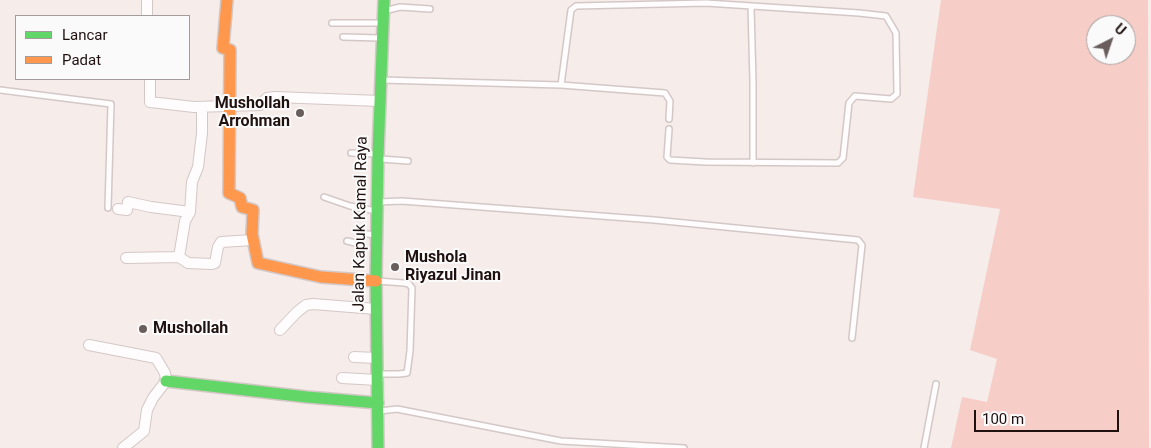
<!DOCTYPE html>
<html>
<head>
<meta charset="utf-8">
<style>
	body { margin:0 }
	#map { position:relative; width:1151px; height:448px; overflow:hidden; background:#f6ecea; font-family:Roboto,sans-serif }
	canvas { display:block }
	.legend { position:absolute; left:15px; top:15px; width:175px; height:65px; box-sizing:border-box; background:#fafafa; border:1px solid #a29d9c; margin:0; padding:6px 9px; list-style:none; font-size:15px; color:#1f110f }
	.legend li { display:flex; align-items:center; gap:10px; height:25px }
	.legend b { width:25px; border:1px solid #a29d9c }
	.north { position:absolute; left:1086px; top:15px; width:50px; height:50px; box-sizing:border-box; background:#fafafa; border:1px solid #a29d9c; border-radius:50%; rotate:41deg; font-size:14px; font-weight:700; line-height:20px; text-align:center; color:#1f110f }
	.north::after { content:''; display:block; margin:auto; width:18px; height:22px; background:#6a5e5c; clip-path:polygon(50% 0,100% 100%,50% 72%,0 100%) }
	.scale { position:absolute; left:974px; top:410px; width:145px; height:22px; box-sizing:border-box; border:2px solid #1f110f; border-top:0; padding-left:6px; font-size:15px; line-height:18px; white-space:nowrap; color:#1f110f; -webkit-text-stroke:4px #fafafa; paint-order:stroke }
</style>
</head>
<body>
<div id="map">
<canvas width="1151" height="448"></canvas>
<ul class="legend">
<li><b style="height:6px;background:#63d668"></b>Lancar</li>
<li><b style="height:6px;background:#ff974d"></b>Padat</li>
</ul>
<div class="north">U</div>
<div class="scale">100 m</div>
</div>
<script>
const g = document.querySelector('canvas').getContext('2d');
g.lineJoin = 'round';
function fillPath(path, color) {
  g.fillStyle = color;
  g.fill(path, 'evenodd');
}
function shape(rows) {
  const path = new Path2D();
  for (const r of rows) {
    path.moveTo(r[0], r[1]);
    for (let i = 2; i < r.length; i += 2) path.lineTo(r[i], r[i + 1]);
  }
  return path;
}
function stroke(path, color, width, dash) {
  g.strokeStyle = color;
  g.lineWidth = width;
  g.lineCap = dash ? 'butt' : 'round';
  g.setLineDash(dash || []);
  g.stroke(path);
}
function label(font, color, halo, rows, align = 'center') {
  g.font = font + ' Roboto,sans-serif';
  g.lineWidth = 4;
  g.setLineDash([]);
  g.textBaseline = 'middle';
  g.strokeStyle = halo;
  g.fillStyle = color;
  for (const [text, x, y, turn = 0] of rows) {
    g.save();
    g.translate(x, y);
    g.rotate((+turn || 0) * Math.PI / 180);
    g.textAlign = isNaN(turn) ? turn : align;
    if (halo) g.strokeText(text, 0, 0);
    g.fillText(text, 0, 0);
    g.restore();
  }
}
fillPath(shape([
	[941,0,1148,0,1149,448,951,448,962,397,987,402,997,359,970,350,1000,209,913,197],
	[1096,25,1126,25,1126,55,1096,55]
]), '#f7cdc7');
const lane = shape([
	[751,7,753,82,753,163],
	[384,11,400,7,430,9],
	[332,23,381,23],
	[343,37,380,38],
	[381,80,561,85,665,93,670,101,669,119],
	[561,85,571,10,576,6,706,3,859,13,886,16,896,33,897,94,891,99,855,96,849,103,843,158,838,163,705,162,670,160,667,157,669,129],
	[0,90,111,104,108,208],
	[351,153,375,154],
	[381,159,408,161],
	[324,197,350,206,376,211],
	[378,202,402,201,654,220,858,240,862,245,852,338],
	[347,241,360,244,361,233,374,235],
	[377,281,404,283,409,284,412,288,410,351,407,373,399,374,378,374],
	[380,411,397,409,561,441,684,448],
	[924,448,936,384]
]);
const street = shape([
	[147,16,147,0],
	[150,79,150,102,194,107,260,105,267,98,275,97,380,101],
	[118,209,127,210,128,202,151,207,190,212,192,182,198,167,202,133,202,107],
	[179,257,188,263,212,264,215,263,218,247,221,242,253,240],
	[126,258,179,257,185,221,190,212],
	[280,330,297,312,306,305,313,304,376,309],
	[89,345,156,358,165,373,166,381,153,398,147,410,144,431,123,448],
	[354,357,377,358],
	[342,378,378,380]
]);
const fast = shape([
	[166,381,307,397,378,403],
	[378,448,376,281,378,154,384,0]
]);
const slow = shape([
	[227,0,223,48,230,50,229,193,240,198,242,207,253,210,252,234,258,263,321,277,376,281]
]);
stroke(lane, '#d4c8c7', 8);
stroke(street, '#d4c8c7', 12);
stroke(fast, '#d4c8c7', 14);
stroke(slow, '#d4c8c7', 14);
stroke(lane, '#fefcfc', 5);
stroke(street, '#fefcfc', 10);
stroke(fast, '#63d668', 11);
stroke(slow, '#ff974d', 11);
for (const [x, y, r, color] of [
	[300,113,5,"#6a5e5c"],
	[395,267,5,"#6a5e5c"],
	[143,329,5,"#6a5e5c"]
]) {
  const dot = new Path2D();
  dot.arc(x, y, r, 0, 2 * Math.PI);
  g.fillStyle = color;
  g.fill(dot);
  stroke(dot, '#fafafa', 2);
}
label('bold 16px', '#1f110f', '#fafafa', [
	["Mushollah",290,104,"right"],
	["Arrohman",290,122,"right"],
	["Mushola",405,258],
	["Riyazul Jinan",405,276],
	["Mushollah",153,329]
], 'left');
label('16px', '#1f110f', '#fafafa', [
	["Jalan Kapuk Kamal Raya",361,224,-89]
]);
</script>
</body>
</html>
